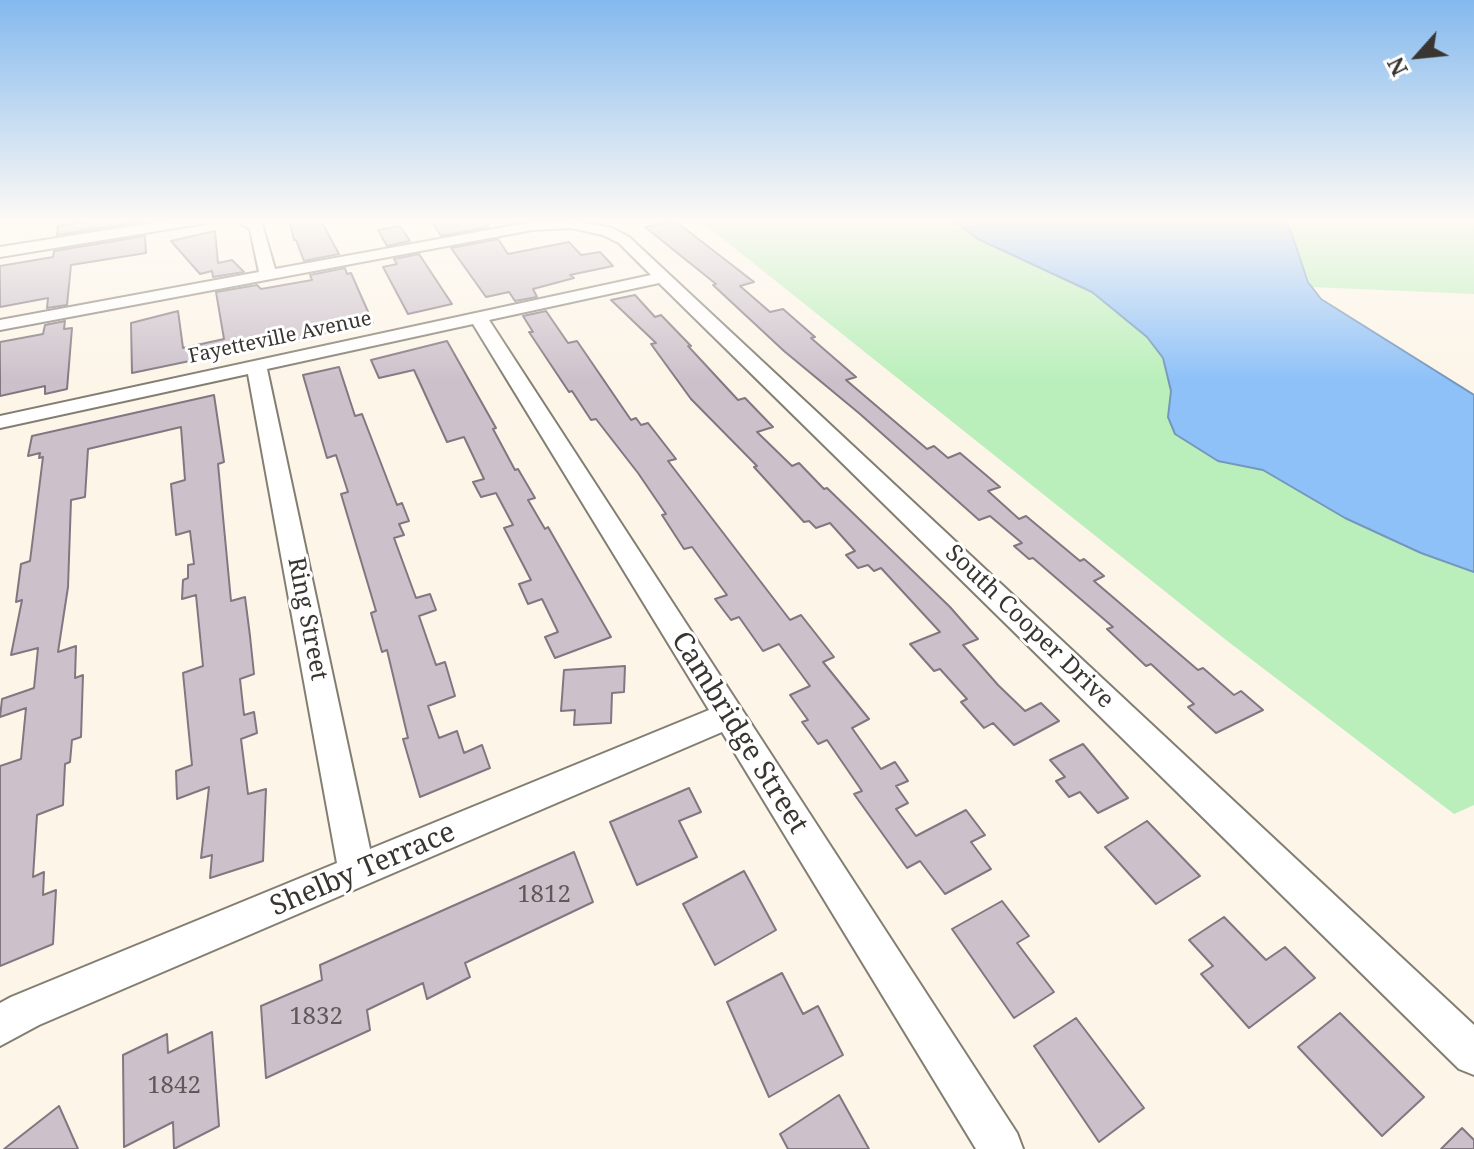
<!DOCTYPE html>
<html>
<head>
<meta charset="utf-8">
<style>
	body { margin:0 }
	#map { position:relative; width:1474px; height:1149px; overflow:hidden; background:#fcf5e8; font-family:"Noto Serif",serif }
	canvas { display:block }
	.north { position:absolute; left:1378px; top:16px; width:80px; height:80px; -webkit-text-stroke:6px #fff; paint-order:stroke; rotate:243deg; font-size:22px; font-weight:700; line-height:32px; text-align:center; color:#393631 }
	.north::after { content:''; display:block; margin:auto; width:28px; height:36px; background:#393631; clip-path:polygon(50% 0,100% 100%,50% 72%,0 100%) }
</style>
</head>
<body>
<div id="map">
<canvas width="1474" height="1149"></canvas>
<div class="north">N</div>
</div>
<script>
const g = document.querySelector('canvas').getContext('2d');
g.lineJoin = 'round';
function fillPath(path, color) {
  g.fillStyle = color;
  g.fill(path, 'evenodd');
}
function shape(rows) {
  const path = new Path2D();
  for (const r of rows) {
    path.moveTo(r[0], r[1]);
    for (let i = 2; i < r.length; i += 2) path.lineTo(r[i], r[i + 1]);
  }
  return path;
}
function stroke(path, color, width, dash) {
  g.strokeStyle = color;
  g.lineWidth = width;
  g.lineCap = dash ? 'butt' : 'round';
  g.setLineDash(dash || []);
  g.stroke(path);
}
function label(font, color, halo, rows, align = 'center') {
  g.font = font + ' "Noto Serif",serif';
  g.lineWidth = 6;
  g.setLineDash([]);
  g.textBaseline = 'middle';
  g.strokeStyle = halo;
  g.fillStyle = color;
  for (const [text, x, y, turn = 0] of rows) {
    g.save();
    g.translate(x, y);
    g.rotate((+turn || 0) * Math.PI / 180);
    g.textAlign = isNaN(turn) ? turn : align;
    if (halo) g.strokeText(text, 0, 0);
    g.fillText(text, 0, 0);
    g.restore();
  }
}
fillPath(shape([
	[698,219,952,219,978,239,1092,292,1147,337,1163,358,1171,392,1168,417,1218,461,1263,470,1345,518,1421,553,1474,572,1474,805,1454,814,1226,640],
	[1279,219,1474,220,1474,294,1312,287,1294,243]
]), '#baefbb');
const water = shape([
	[952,219,1279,219,1289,226,1308,282,1321,299,1474,395,1474,572,1421,553,1345,518,1263,470,1218,461,1175,434,1168,417,1171,391,1163,358,1147,337,1092,292,978,239,952,219]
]);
fillPath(water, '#8ec1f8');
stroke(water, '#7497bc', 2);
const building = shape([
	[99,219,144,221,57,235,58,226,99,219],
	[289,219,320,219,339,254,304,261,296,240,294,240,289,219],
	[430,219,484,219,489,227,441,236,430,219],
	[670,222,679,224,754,282,740,286,770,312,783,309,815,337,811,338,856,377,846,380,927,449,934,446,948,458,960,453,1000,487,988,491,1019,519,1026,516,1080,561,1084,559,1104,576,1094,581,1198,670,1203,668,1234,695,1241,691,1263,710,1216,733,1188,707,1194,704,1151,664,1146,666,1107,629,1113,627,1033,558,1029,559,1014,546,1022,543,990,516,979,520,860,414,784,351,713,285,716,284,645,227,670,222],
	[400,226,410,241,387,246,378,230,400,226],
	[215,231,218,263,232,260,244,272,213,277,212,271,200,274,171,241,215,231],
	[145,236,146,253,71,265,67,305,47,308,48,298,0,307,0,266,53,257,54,251,145,236],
	[498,239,508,254,569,242,581,255,600,252,613,266,570,275,574,278,533,289,537,297,515,301,509,292,486,297,451,248,498,239],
	[419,254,452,304,408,314,383,267,397,264,394,259,419,254],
	[345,268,347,274,351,273,373,323,132,373,131,323,178,311,183,348,224,339,216,292,257,285,261,289,312,280,310,275,345,268],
	[635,295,655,317,661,315,691,346,688,346,738,400,745,398,773,427,757,432,792,466,799,463,824,489,827,488,950,607,978,639,963,645,998,685,1025,711,1041,703,1059,721,1014,745,993,723,984,728,961,702,967,699,940,669,934,671,910,644,940,632,881,568,874,571,868,565,858,568,846,555,855,551,830,523,816,528,809,521,804,522,754,467,757,466,691,399,651,344,656,343,611,300,635,295],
	[546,311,568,343,577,341,631,420,636,418,641,425,648,423,676,459,668,461,790,620,801,615,834,657,823,662,869,719,852,728,881,769,895,762,908,781,896,786,908,803,896,809,916,836,966,810,985,835,971,842,991,869,945,894,920,861,907,868,854,794,862,791,827,740,818,744,802,722,808,720,790,695,810,686,779,644,763,651,739,617,731,620,715,599,727,595,692,547,684,549,662,515,666,514,638,473,596,419,591,420,572,391,569,392,529,332,533,332,523,316,546,311],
	[65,321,64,329,72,328,67,389,45,394,45,386,0,396,0,342,43,334,45,325,65,321],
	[447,341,496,428,493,429,515,470,518,469,535,498,528,500,545,529,548,527,611,637,555,658,545,637,558,632,542,599,528,604,519,584,531,580,504,528,513,525,496,493,481,497,473,482,484,479,464,437,447,442,414,370,379,378,371,360,447,341],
	[339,367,355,416,362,414,397,505,402,503,409,521,399,524,404,535,394,538,416,598,430,594,436,610,419,616,436,665,445,662,455,696,428,706,439,738,457,731,464,753,482,745,490,768,420,797,403,739,408,738,387,650,382,652,371,613,376,611,341,494,348,492,336,455,327,458,303,375,339,367],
	[214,395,224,462,218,464,231,601,245,597,250,636,254,674,240,679,244,715,254,712,257,733,241,739,248,794,266,789,263,861,210,878,212,855,201,858,209,787,177,799,176,771,192,765,183,673,203,666,196,595,182,599,183,580,188,578,188,565,194,564,190,531,176,535,171,484,185,480,181,427,88,449,85,497,71,500,68,587,58,652,76,646,75,678,83,675,81,737,72,740,70,762,65,764,63,805,37,815,33,877,44,872,43,895,56,890,53,944,0,966,0,766,21,759,26,708,0,717,2,699,34,688,38,648,11,655,22,600,16,602,21,564,30,561,43,457,39,458,40,453,28,456,32,436,214,395],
	[625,666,624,692,612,693,611,723,574,725,575,710,561,711,564,670,625,666],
	[1083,744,1128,798,1098,813,1080,792,1069,797,1056,781,1065,777,1050,760,1083,744],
	[689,788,701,812,679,821,697,857,637,885,610,822,689,788],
	[1147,821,1200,876,1156,904,1105,847,1147,821],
	[574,852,593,902,465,963,470,977,427,999,423,983,367,1010,370,1030,266,1078,261,1006,322,980,320,965,574,852],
	[744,871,776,930,715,965,683,904,744,871],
	[1002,901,1029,936,1017,943,1054,992,1014,1018,952,929,1002,901],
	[1224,917,1266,960,1285,947,1315,978,1249,1028,1201,974,1213,966,1189,940,1224,917],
	[782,973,803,1014,818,1006,843,1055,769,1097,727,1002,782,973],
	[1340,1013,1424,1097,1382,1136,1298,1047,1340,1013],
	[1076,1018,1144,1108,1099,1142,1034,1046,1076,1018],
	[212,1032,219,1126,174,1149,173,1122,124,1147,123,1055,167,1034,168,1053,212,1032],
	[839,1095,869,1149,788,1149,780,1134,839,1095],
	[59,1106,78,1149,4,1149,59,1106],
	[1462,1128,1474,1140,1474,1149,1441,1149,1462,1128]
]);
fillPath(building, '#ccc1cb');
stroke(building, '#827780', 2);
const minor = shape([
	[176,219,213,219,206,223,0,257,0,247,176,219],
	[232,219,252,219,262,224,275,269,532,222,571,220,612,228,629,237,1474,1025,1474,1075,1459,1069,659,283,489,320,1017,1133,1023,1149,976,1149,722,732,39,1025,0,1046,0,1003,11,997,337,863,248,374,0,428,0,416,651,275,619,243,603,235,571,228,532,230,0,330,0,320,259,272,250,229,232,219],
	[473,324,709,710,370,849,267,369,473,324]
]);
stroke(minor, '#837e72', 4);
fillPath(minor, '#fff');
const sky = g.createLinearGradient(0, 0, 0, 380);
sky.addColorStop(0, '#84b9ee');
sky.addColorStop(0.58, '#fefaf5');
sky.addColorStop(1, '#fefaf500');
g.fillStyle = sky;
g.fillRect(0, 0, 1474, 380);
label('20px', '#393631', '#fff', [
	["Fayetteville Avenue",280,338,-12]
]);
label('24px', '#393631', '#fff', [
	["Ring Street",307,619,79],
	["South Cooper Drive",1029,627,44]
]);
label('24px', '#5e5958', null, [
	["1812",544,895],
	["1832",316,1017],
	["1842",174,1086]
]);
label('28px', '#393631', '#fff', [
	["Cambridge Street",739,733,58],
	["Shelby Terrace",363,870,-23]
]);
</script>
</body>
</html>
